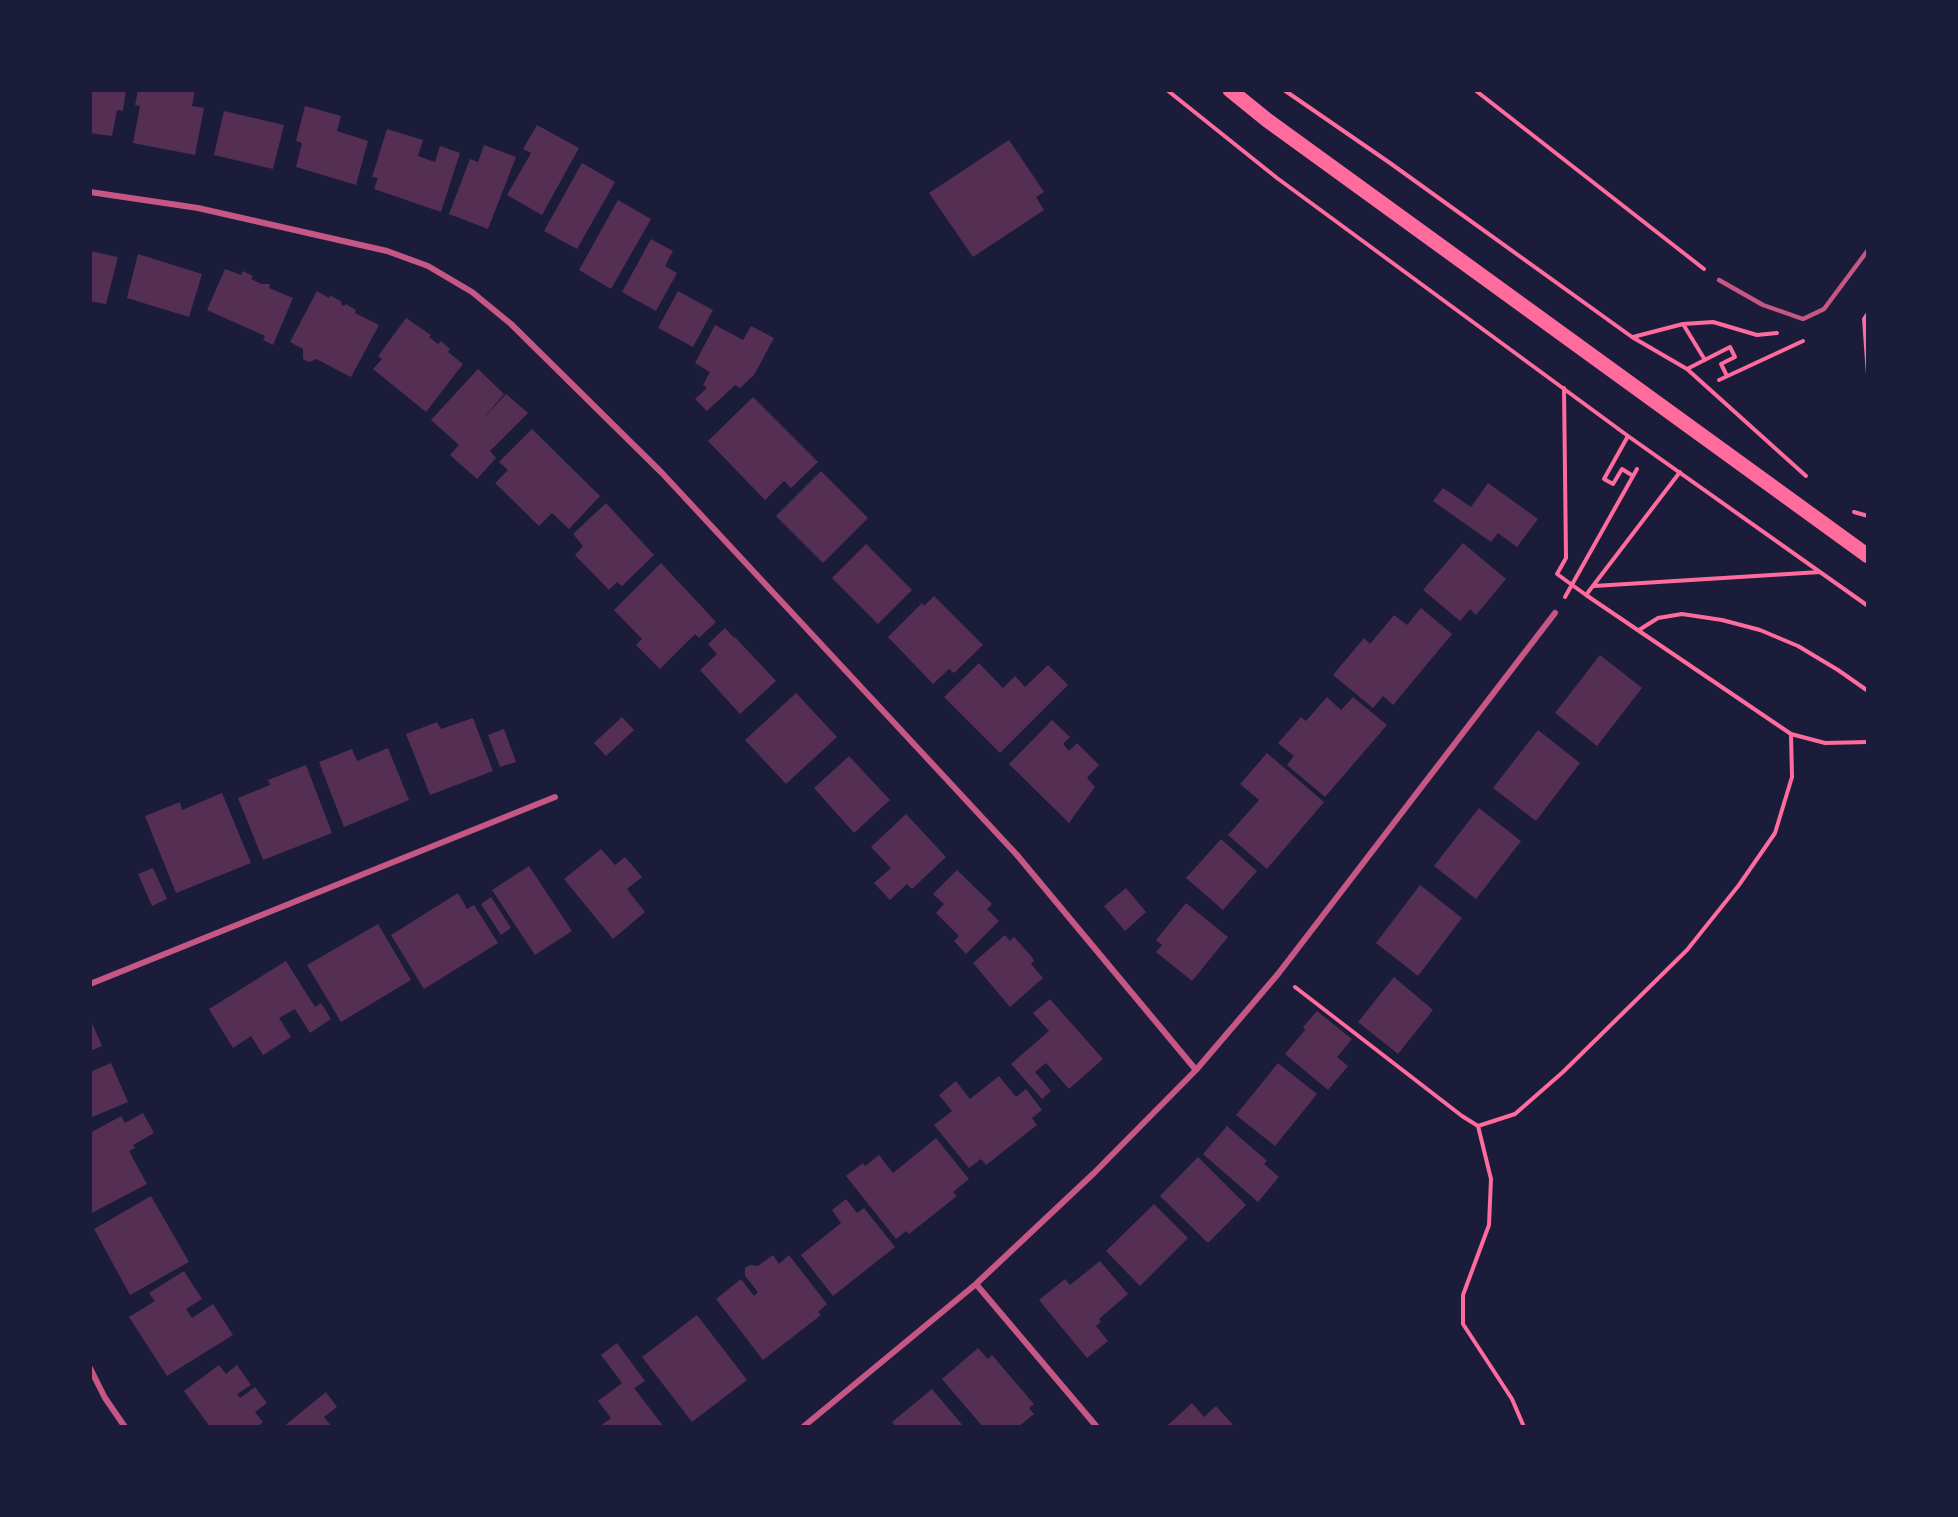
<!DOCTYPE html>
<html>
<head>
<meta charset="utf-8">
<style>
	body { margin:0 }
	#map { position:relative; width:1958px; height:1517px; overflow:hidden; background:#1b1b3a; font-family:"DejaVu Sans",sans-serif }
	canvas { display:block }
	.frame { position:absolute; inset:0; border:92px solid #1b1b3a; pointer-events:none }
</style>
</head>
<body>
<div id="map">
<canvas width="1958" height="1517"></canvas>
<div class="frame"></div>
</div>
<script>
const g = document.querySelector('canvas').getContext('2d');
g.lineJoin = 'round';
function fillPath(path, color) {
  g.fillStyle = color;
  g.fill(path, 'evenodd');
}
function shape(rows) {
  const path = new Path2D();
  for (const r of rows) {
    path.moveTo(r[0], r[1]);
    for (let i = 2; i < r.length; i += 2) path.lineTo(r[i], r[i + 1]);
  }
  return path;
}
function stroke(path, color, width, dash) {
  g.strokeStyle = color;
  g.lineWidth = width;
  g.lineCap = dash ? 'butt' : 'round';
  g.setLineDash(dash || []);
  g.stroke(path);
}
fillPath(shape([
	[90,90,126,90,123,111,117,110,112,136,90,133],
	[138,90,195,90,192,106,204,108,195,155,133,143,140,106,135,105],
	[305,106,341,116,337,131,368,141,356,185,296,167,302,143,296,141],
	[224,111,284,125,273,169,214,155],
	[537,125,579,148,542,215,507,195,531,153,523,149],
	[387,129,423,140,418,156,435,162,440,146,460,153,441,212,374,189,378,178,372,177],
	[1009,140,1044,192,1036,197,1044,210,973,257,929,193],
	[484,145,516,157,488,229,449,214,470,159,478,162],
	[582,163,615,182,577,249,544,231],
	[618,200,651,219,611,289,579,270],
	[651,239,673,251,665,266,677,273,656,311,622,292],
	[90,251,118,257,106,304,90,301],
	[138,254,202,274,189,317,127,298],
	[225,269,241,275,243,271,253,276,251,279,261,284,270,284,269,288,293,298,273,345,263,340,265,336,207,310],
	[317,291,329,298,330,295,342,302,341,304,344,306,346,304,356,310,355,313,379,325,351,377,316,359,309,362,303,359,303,349,290,342],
	[678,291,713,310,693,347,658,328],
	[406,318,431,335,429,337,438,344,441,341,450,349,448,352,463,364,426,412,373,369,382,359,378,356],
	[715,325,743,340,751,326,774,338,754,375,740,388,735,385,707,411,695,399,707,388,703,385,710,372,695,363],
	[478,369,504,394,480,422,506,394,528,413,490,451,496,458,477,479,450,455,459,445,431,420],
	[753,397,818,462,791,488,784,481,765,500,708,441],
	[532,429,600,496,569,529,552,513,539,526,495,483,508,470,499,462],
	[821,471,868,518,823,563,776,516],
	[1488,483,1538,519,1517,547,1498,533,1491,542,1433,501,1443,488,1471,507],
	[606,503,654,555,622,586,617,582,609,590,575,555,583,546,573,534],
	[1463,543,1506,579,1476,615,1470,609,1460,621,1423,590],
	[866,544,912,590,878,624,832,578],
	[661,563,716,622,699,638,695,634,660,669,636,645,642,639,614,610],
	[934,596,983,645,954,673,949,669,933,684,888,637,922,603,924,606],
	[1421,608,1452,634,1393,705,1383,696,1373,708,1333,675,1364,638,1370,644,1394,615,1407,625],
	[725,628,734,638,735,637,776,681,740,714,700,670,717,654,708,644],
	[1600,655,1642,688,1597,746,1555,713],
	[979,663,1003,688,1015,676,1025,687,1048,665,1068,685,1000,753,944,697],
	[796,693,837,737,786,784,745,740],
	[1327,697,1341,710,1353,697,1387,725,1325,797,1287,765,1294,756,1278,743,1301,717,1306,721],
	[622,717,634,730,606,756,594,743],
	[473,718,493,771,430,795,406,734,437,722,441,729],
	[1052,720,1070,737,1063,744,1069,751,1077,743,1099,765,1087,778,1095,787,1069,823,1009,764],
	[504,729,516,762,500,767,488,735],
	[1538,730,1580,763,1536,821,1493,788],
	[388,748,409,800,344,827,319,762,352,749,357,761],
	[1267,753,1324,802,1267,869,1228,835,1259,800,1240,784],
	[849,756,890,800,854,833,814,788],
	[306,765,332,833,263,860,238,798,270,785,268,780],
	[222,793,251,863,176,893,145,816,180,802,182,810],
	[1479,808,1521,841,1476,899,1434,866],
	[906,814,946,857,912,889,907,884,890,900,874,883,891,868,871,847],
	[1221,839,1257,871,1223,910,1186,878],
	[601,849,615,865,625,857,642,877,627,889,645,912,613,939,564,879],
	[529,866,572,931,535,955,492,890],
	[153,868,167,899,152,906,138,874],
	[957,870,992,904,987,909,999,921,966,954,954,941,959,936,936,913,944,904,933,894],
	[1420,885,1462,918,1418,976,1376,943],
	[1126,888,1146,912,1125,931,1104,906],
	[458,893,467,909,474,905,498,943,424,989,391,935],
	[491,897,511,928,501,935,481,904],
	[1186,903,1228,937,1192,981,1156,952,1162,945,1156,940],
	[378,924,411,980,341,1022,307,965],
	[1005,935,1010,941,1014,937,1032,957,1034,961,1031,964,1043,978,1010,1007,973,963],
	[286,961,315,1007,321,1003,331,1019,310,1033,295,1009,279,1018,291,1037,263,1055,251,1036,233,1048,209,1009],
	[1394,977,1433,1010,1398,1054,1358,1022],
	[1050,999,1103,1059,1069,1089,1046,1063,1035,1072,1051,1091,1042,1099,1011,1064,1049,1031,1033,1013],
	[1317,1011,1352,1039,1337,1057,1348,1066,1328,1090,1285,1054,1305,1030,1303,1027],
	[92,1023,102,1046,90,1051,90,1024],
	[111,1063,128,1102,90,1118,90,1072],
	[1278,1063,1317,1094,1275,1146,1236,1115],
	[999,1076,1016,1097,1026,1089,1042,1110,1032,1118,1037,1125,986,1165,981,1159,969,1168,934,1125,952,1111,939,1095,956,1081,970,1099],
	[143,1113,154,1133,133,1145,135,1148,129,1151,147,1184,90,1214,90,1133,121,1116,125,1123],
	[1227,1126,1267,1161,1264,1164,1279,1177,1258,1202,1203,1154],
	[936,1138,969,1179,953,1192,957,1196,909,1234,906,1231,896,1239,846,1176,863,1163,865,1166,879,1155,893,1173],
	[1198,1157,1246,1205,1208,1243,1160,1196],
	[151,1196,189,1262,130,1295,94,1229],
	[846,1199,857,1213,864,1208,895,1247,833,1296,801,1255,841,1223,832,1210],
	[1154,1204,1188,1238,1140,1286,1106,1251],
	[773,1255,779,1264,789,1255,827,1304,818,1312,821,1315,763,1360,716,1299,741,1279,754,1296,758,1292,745,1276,745,1268,750,1265,758,1266],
	[1100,1261,1128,1294,1099,1319,1101,1322,1096,1326,1108,1341,1087,1358,1039,1300,1065,1279,1070,1285],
	[184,1271,202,1299,186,1309,192,1318,213,1304,233,1335,167,1376,129,1317,155,1301,149,1293],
	[697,1315,747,1380,692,1422,642,1357],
	[617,1343,645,1381,634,1388,664,1427,599,1427,611,1418,598,1401,622,1383,601,1355],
	[978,1348,988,1359,992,1355,1034,1404,1029,1408,1034,1414,1018,1427,983,1427,942,1379],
	[219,1365,226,1374,237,1365,251,1385,237,1394,240,1398,255,1387,267,1403,255,1412,263,1422,257,1427,210,1427,184,1391],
	[932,1389,964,1427,896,1427,892,1422],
	[326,1392,337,1407,324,1417,332,1427,283,1427],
	[1192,1403,1204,1417,1216,1406,1235,1427,1168,1427,1167,1426]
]), '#542f53');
stroke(shape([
	[1167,90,1277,178,1628,436,1868,606],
	[1284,90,1390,163,1632,337,1687,369,1806,476],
	[1475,90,1704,269],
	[1868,313,1864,319,1868,375],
	[1683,324,1705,360],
	[1633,337,1683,324,1713,322,1757,335,1777,333],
	[1687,369,1730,347,1735,357,1721,364,1727,376],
	[1719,380,1803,341],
	[1564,388,1566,558,1557,574,1586,595,1680,472],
	[1628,436,1604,479,1613,484,1622,469,1633,476],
	[1854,512,1868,516],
	[1594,586,1820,572],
	[1586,595,1791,734,1825,743,1868,742],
	[1565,597,1637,469],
	[1639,630,1658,618,1682,614,1722,620,1760,630,1798,646,1838,670,1868,691],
	[1295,987,1462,1116,1478,1126,1491,1179,1489,1225,1463,1295,1463,1324,1512,1399,1524,1427],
	[1478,1126,1515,1114,1563,1072,1687,950,1739,885,1775,833,1792,777,1791,734]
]), '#ff6b9d', 4);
stroke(shape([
	[1719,280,1763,305,1803,319,1824,309,1868,250]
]), '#c65784', 4.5);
stroke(shape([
	[90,192,198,208,387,251,428,266,472,292,511,324,662,473,1017,855,1196,1070],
	[90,984,555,797],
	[976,1284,1097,1427],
	[90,1368,105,1398,125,1427],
	[803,1427,976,1284,1094,1173,1196,1070,1278,974,1555,613]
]), '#c65784', 6);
stroke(shape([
	[1230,90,1267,120,1868,556]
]), '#ff6b9d', 15);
</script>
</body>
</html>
